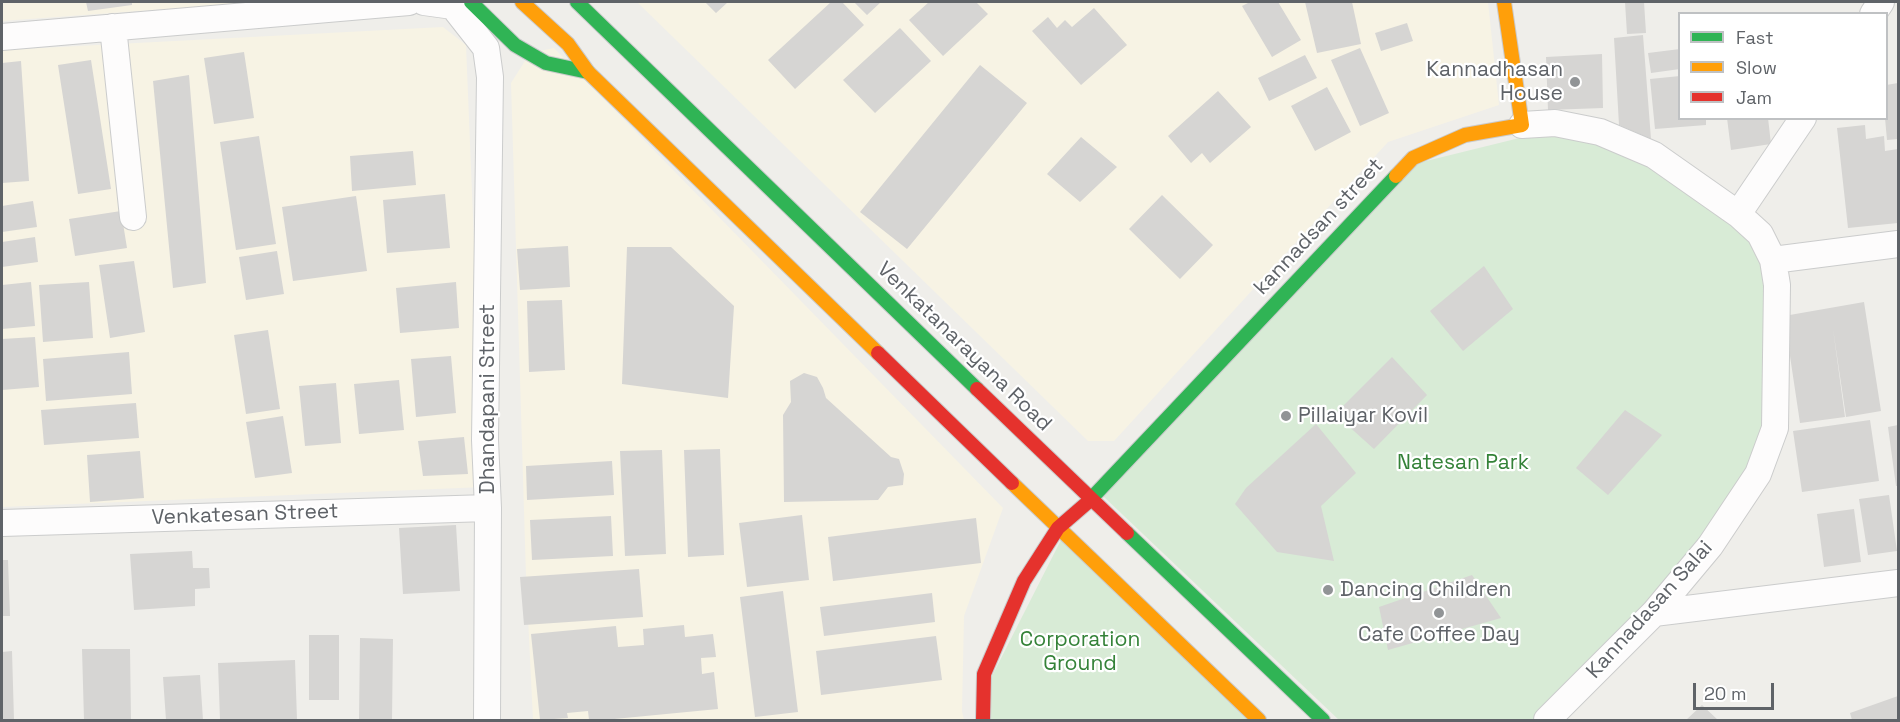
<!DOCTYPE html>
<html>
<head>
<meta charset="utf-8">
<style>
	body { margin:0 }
	#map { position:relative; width:1900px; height:722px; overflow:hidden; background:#efeeea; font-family:"Space Grotesk",sans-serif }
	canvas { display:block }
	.frame { position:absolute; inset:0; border:3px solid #5f6368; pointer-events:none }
	.legend { position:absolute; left:1678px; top:12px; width:210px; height:108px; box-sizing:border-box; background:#fff; border:2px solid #bfc1c3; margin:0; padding:8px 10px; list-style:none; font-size:18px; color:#5f6368 }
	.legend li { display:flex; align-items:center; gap:12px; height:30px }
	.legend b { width:30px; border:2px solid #bfc1c3 }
	.scale { position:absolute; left:1693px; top:683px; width:81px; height:27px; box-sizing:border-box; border:3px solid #5f6368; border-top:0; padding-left:8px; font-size:18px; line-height:21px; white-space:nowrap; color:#5f6368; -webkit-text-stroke:4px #fff; paint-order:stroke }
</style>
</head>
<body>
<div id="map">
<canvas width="1900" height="722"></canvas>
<div class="frame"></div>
<ul class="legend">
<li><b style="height:8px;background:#30b455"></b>Fast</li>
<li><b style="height:8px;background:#ff9f0a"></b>Slow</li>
<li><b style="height:8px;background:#e5322d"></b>Jam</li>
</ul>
<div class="scale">20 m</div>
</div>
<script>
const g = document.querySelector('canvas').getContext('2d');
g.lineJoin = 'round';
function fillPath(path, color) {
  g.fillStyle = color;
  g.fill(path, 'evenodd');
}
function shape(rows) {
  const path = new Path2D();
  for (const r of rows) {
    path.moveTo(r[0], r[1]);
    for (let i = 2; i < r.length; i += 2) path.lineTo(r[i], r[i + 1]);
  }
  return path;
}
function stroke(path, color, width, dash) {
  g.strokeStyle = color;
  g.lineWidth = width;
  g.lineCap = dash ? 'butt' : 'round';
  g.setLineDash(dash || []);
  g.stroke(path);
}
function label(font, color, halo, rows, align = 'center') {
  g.font = font + ' "Space Grotesk",sans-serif';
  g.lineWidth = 4.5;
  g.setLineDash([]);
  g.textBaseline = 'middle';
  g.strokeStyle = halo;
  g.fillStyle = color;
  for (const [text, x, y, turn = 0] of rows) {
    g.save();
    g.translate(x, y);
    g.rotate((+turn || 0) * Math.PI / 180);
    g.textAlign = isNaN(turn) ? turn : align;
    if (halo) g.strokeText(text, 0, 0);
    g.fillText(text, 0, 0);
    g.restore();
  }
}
fillPath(shape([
	[2,2,262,2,2,21],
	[637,2,1488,2,1499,105,1388,142,1114,441,1088,441],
	[443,27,466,45,484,487,2,507,2,50],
	[554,48,1003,508,964,616,962,711,964,720,533,720,526,576,511,83,530,53]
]), '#f7f3e4');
fillPath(shape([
	[1556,129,1660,152,1758,226,1782,365,1755,482,1541,720,1339,720,1103,496,1418,163],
	[1061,540,1255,720,990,720,990,680]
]), '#d8ebd6');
fillPath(shape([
	[86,2,132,2,132,5,88,11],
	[705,2,728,2,716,13],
	[831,2,842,2,864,25,795,89,768,60],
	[854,2,881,2,867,15],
	[929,2,976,2,988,14,943,56,909,20],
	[1250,2,1278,2,1301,40,1272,57,1242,6],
	[1305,2,1352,2,1361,44,1317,53],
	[1625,2,1644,2,1646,33,1627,34],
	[1094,8,1127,45,1081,85,1032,31,1048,17,1057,28,1065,20,1072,27],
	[1407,23,1413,41,1381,51,1375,33],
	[900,28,931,61,875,113,843,80],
	[1643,35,1651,139,1619,125,1614,38],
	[1360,48,1389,113,1360,126,1331,60],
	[1680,49,1680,69,1651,73,1648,53],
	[244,52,254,118,214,124,204,58],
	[1602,54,1603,108,1548,110,1546,57],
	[1305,55,1317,78,1269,101,1258,78],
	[91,60,111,189,78,194,58,65],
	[21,61,29,181,2,183,2,63],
	[980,65,1027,103,907,249,860,212],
	[189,75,206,283,173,288,153,81],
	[1680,76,1680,118,1706,118,1706,125,1655,129,1650,79],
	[1898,83,1898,139,1887,140,1885,118,1886,85],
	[1327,87,1351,132,1315,151,1291,106],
	[1218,91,1251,127,1210,163,1202,153,1191,163,1168,136],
	[1727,118,1768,118,1771,144,1731,150],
	[1865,125,1866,139,1884,136,1885,151,1898,149,1898,223,1848,228,1837,128],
	[259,136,276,244,236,250,220,142],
	[1081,137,1117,167,1080,202,1047,174],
	[413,151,416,185,352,191,350,156],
	[445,194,450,248,387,253,383,200],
	[1162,195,1213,245,1180,279,1129,229],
	[356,196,367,271,293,281,282,207],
	[33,201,37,227,2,232,2,206],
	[121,211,127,248,75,256,69,219],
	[35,237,38,262,2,267,2,242],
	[568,246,570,287,520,290,517,249],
	[627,247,671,247,734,306,728,398,622,384],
	[277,251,284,294,246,300,239,257],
	[134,261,145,332,110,338,99,265],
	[1484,266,1513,309,1463,351,1430,311],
	[31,282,35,326,2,329,2,285],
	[89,282,93,338,43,342,39,285],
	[456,282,459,328,400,333,396,288],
	[562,300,565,370,529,372,527,301],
	[1864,302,1881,411,1846,417,1833,329,1845,417,1800,423,1784,316],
	[268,330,280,409,246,414,234,335],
	[35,337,39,387,2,390,2,339],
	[129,352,132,394,46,401,43,359],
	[451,356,456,413,416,417,411,359],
	[1392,357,1427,395,1374,449,1335,414],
	[804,373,817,377,823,388,826,398,891,457,899,459,904,474,903,485,888,487,878,500,784,502,783,415,791,402,790,381],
	[399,380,404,430,359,434,354,384],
	[336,383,341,443,305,446,299,386],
	[136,403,139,438,44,445,41,410],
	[1625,410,1662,435,1608,495,1576,468],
	[283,416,292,473,255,478,246,422],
	[1870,420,1879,481,1802,492,1793,431],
	[1316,424,1356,473,1321,506,1334,561,1277,552,1235,504,1246,488],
	[1898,425,1898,486,1896,486,1888,427],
	[464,437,468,474,423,476,418,441],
	[720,449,724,555,688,557,684,450],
	[662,450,666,554,625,556,620,451],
	[140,451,144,498,90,502,87,455],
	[612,461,614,495,527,500,526,466],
	[1889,495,1897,551,1868,555,1859,499],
	[1854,509,1861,562,1824,567,1817,514],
	[802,515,809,580,747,587,739,523],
	[611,516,613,556,532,560,530,520],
	[976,518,981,563,833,581,828,537],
	[456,525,460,591,403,594,399,528],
	[192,551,193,568,209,568,210,588,195,589,195,606,134,610,130,554],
	[2,560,8,560,10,616,2,616],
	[639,569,643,617,524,625,520,577],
	[1472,575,1501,618,1388,650,1379,607],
	[783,591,798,712,755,717,740,597],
	[932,593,935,622,824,636,820,607],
	[684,625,685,637,713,634,716,657,701,658,702,674,714,672,718,709,604,720,589,720,588,711,567,713,568,718,540,720,531,634,616,626,618,647,644,645,643,629],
	[309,635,339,635,339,700,309,700],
	[936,636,942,680,821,695,816,651],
	[360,638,393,639,392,720,359,720],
	[82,649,130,649,131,720,84,720],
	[12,651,14,720,2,720,2,652],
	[295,660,297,720,220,720,218,663],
	[200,675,203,720,166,720,163,677],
	[1898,696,1898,720,1852,720,1850,713],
	[1702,705,1718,720,1686,720]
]), '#d6d5d3');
const street = shape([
	[424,2,453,6,486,48,490,77,485,440,488,508,487,720],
	[1873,14,1881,2],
	[113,27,133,217],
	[2,37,409,2],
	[1522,125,1555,123,1600,132,1654,155,1738,214,1760,234,1773,260,1777,285,1775,428,1758,474,1710,546,1654,613,1547,720],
	[1738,214,1803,118],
	[1773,260,1898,244],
	[2,523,488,508],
	[1654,613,1898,583]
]);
const fast = shape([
	[471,2,515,45,546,63,588,72],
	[577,2,977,389],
	[1088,502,1396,176],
	[1127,533,1323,720]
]);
const slow = shape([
	[522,2,568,44,588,72,878,353],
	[1396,176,1413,158,1465,135,1522,125,1504,2],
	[1012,483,1259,720]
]);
const jam = shape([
	[878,353,1012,483],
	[977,389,1127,533],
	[983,720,984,674,1024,581,1058,528,1088,502]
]);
stroke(street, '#cbcccc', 28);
stroke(fast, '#cacacb', 16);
stroke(slow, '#cacacb', 16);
stroke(jam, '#cacacb', 16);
stroke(street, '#fdfcfc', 26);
stroke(fast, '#30b455', 14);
stroke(slow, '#ff9f0a', 14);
stroke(jam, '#e5322d', 14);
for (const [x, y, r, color] of [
	[1575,82,6,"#919496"],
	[1286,416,6,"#919496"],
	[1328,590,6,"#919496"],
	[1439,613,6,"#919496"]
]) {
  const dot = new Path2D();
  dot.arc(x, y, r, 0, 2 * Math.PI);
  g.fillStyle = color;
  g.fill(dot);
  stroke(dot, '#fff', 2);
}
label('21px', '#5f6368', '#fff', [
	["Kannadhasan",1563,70,"right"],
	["House",1563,94,"right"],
	["Pillaiyar Kovil",1298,416],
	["Dancing Children",1340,590],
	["Cafe Coffee Day",1439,635,"center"]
], 'left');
label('21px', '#5f6368', '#fff', [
	["kannadsan street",1319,227,-47],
	["Venkatanarayana Road",964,347,44],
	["Dhandapani Street",488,399,-90],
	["Venkatesan Street",245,515,-2],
	["Kannadasan Salai",1650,610,-48]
]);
label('21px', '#348238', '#fff', [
	["Natesan Park",1463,463],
	["Corporation",1080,640],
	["Ground",1080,664]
]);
</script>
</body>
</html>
